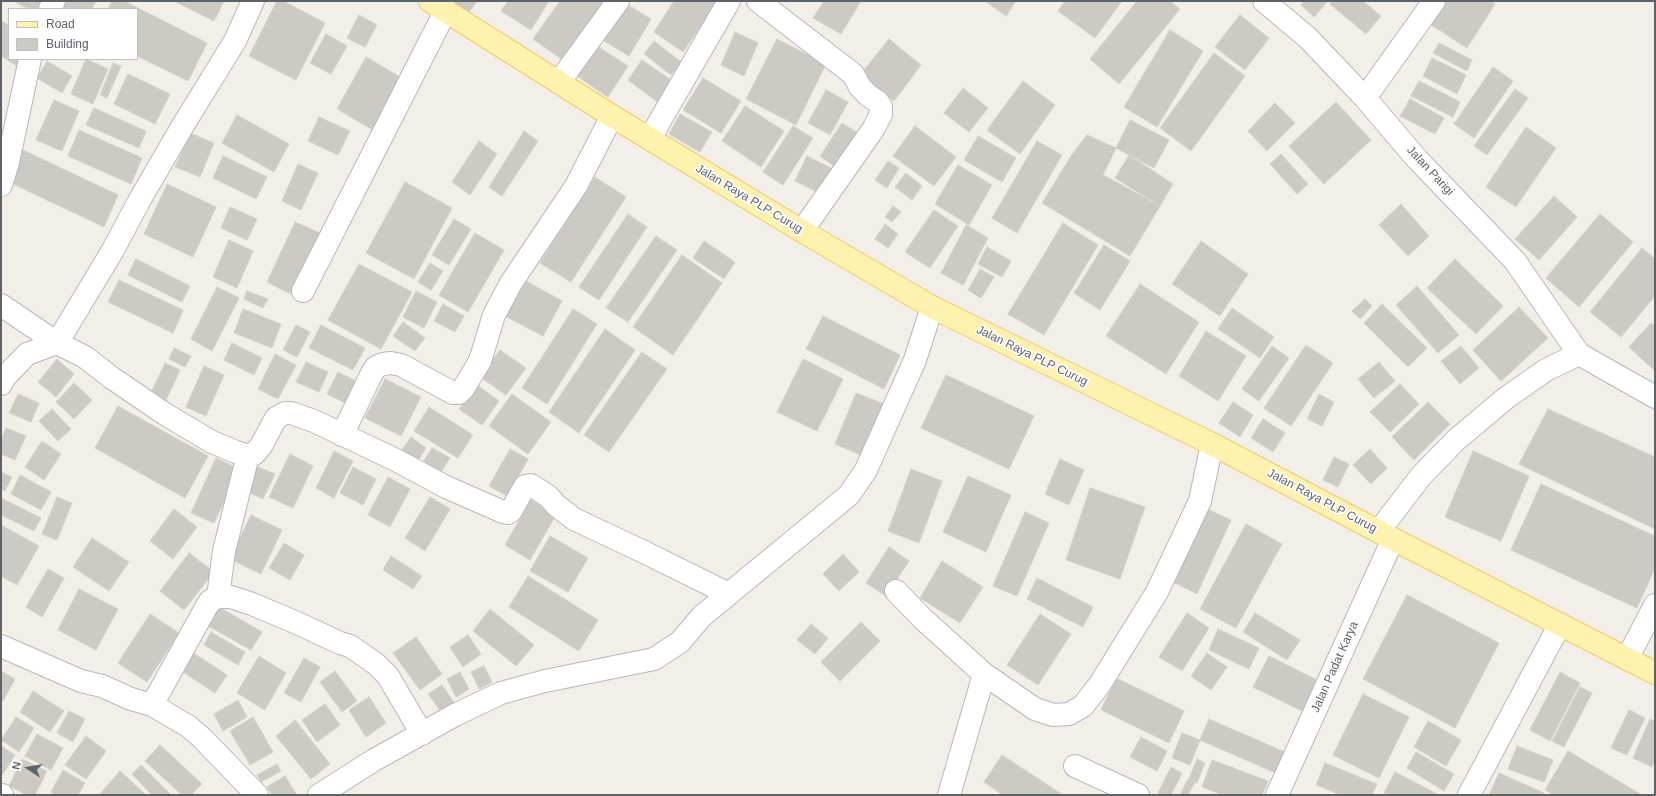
<!DOCTYPE html>
<html>
<head>
<meta charset="utf-8">
<style>
	body { margin:0 }
	#map { position:relative; width:1656px; height:796px; overflow:hidden; background:#f1efe8; font-family:Helvetica,sans-serif }
	canvas { display:block }
	.frame { position:absolute; inset:0; border:2px solid #5f6368; pointer-events:none }
	.legend { position:absolute; left:8px; top:8px; width:130px; height:52px; box-sizing:border-box; background:#fff; border:1px solid #bfc1c3; margin:0; padding:5px 7px; list-style:none; font-size:12px; color:#5f6368 }
	.legend li { display:flex; align-items:center; gap:8px; height:20px }
	.legend b { width:20px; border:1px solid #bfc1c3 }
	.north { position:absolute; left:8px; top:748px; width:40px; height:40px; -webkit-text-stroke:3px #fff; paint-order:stroke; rotate:282deg; font-size:11px; font-weight:700; line-height:16px; text-align:center; color:#5f6368 }
	.north::after { content:''; display:block; margin:auto; width:14px; height:18px; background:#5f6368; clip-path:polygon(50% 0,100% 100%,50% 72%,0 100%) }
</style>
</head>
<body>
<div id="map">
<canvas width="1656" height="796"></canvas>
<div class="frame"></div>
<ul class="legend">
<li><b style="height:5px;background:#fff2af"></b>Road</li>
<li><b style="height:11px;background:#cccac5"></b>Building</li>
</ul>
<div class="north">N</div>
</div>
<script>
const g = document.querySelector('canvas').getContext('2d');
g.lineJoin = 'round';
function fillPath(path, color) {
  g.fillStyle = color;
  g.fill(path, 'evenodd');
}
function shape(rows) {
  const path = new Path2D();
  for (const r of rows) {
    path.moveTo(r[0], r[1]);
    for (let i = 2; i < r.length; i += 2) path.lineTo(r[i], r[i + 1]);
  }
  return path;
}
function stroke(path, color, width, dash) {
  g.strokeStyle = color;
  g.lineWidth = width;
  g.lineCap = dash ? 'butt' : 'round';
  g.setLineDash(dash || []);
  g.stroke(path);
}
function label(font, color, halo, rows, align = 'center') {
  g.font = font + ' Helvetica,sans-serif';
  g.lineWidth = 3.5;
  g.setLineDash([]);
  g.textBaseline = 'middle';
  g.strokeStyle = halo;
  g.fillStyle = color;
  for (const [text, x, y, turn = 0] of rows) {
    g.save();
    g.translate(x, y);
    g.rotate((+turn || 0) * Math.PI / 180);
    g.textAlign = isNaN(turn) ? turn : align;
    if (halo) g.strokeText(text, 0, 0);
    g.fillText(text, 0, 0);
    g.restore();
  }
}
const building = shape([
	[14,1,46,1,42,9,28,9,14,1],
	[60,1,96,1,92,9,56,9,60,1],
	[112,1,124,1,207,43,188,81,137,56,137,9,108,9,112,1],
	[174,1,224,1,214,21,174,1],
	[277,1,283,1,325,23,296,80,249,56,277,1],
	[447,1,477,1,467,15,447,1],
	[508,1,549,1,531,30,501,11,508,1],
	[560,1,605,1,567,63,533,39,560,1],
	[674,1,718,1,683,52,654,32,674,1],
	[824,1,861,1,841,34,813,18,824,1],
	[985,1,1016,1,1006,16,985,1],
	[1065,1,1122,1,1095,38,1058,11,1065,1],
	[1137,1,1170,1,1180,9,1119,84,1090,59,1137,1],
	[1304,1,1328,1,1314,17,1301,5,1304,1],
	[1332,1,1363,1,1381,16,1366,34,1330,4,1332,1],
	[1443,1,1491,1,1495,4,1467,48,1428,23,1443,1],
	[623,2,651,19,629,56,601,39,623,2],
	[359,15,377,25,365,47,347,38,359,15],
	[1240,15,1269,38,1245,70,1215,47,1240,15],
	[1,21,9,25,9,59,21,59,17,66,1,56,1,21],
	[1170,30,1203,51,1157,127,1124,107,1170,30],
	[735,32,758,43,744,76,721,65,735,32],
	[326,34,347,46,331,74,310,63,326,34],
	[777,39,826,64,796,125,746,99,777,39],
	[889,39,921,65,894,101,860,75,889,39],
	[654,41,681,62,671,75,644,54,654,41],
	[1439,43,1472,60,1467,71,1433,53,1439,43],
	[594,44,628,66,608,97,574,74,594,44],
	[1214,53,1245,76,1191,151,1160,128,1214,53],
	[366,57,407,81,378,133,337,109,366,57],
	[1432,58,1466,75,1457,94,1423,76,1432,58],
	[86,59,108,69,93,104,71,94,86,59],
	[642,60,674,82,659,103,628,80,642,60],
	[47,61,72,76,62,93,37,78,47,61],
	[113,63,121,66,107,98,100,95,113,63],
	[1493,67,1513,81,1474,138,1454,124,1493,67],
	[128,74,170,94,155,124,114,104,128,74],
	[703,78,741,101,721,133,683,110,703,78],
	[1023,81,1055,105,1020,154,987,130,1023,81],
	[1419,81,1460,102,1453,117,1411,96,1419,81],
	[963,88,988,108,969,132,944,113,963,88],
	[1515,89,1528,98,1487,155,1474,146,1515,89],
	[826,90,848,102,830,135,808,123,826,90],
	[1410,99,1444,118,1435,134,1400,116,1410,99],
	[54,100,79,111,62,151,36,140,54,100],
	[1336,102,1371,140,1324,184,1289,146,1336,102],
	[1275,103,1295,123,1267,151,1248,131,1275,103],
	[745,106,784,131,761,167,722,141,745,106],
	[94,108,146,131,139,148,86,125,94,108],
	[680,114,712,132,700,152,669,134,680,114],
	[237,115,289,144,274,172,222,143,237,115],
	[319,117,350,131,338,155,308,141,319,117],
	[1130,120,1169,140,1154,168,1116,148,1130,120],
	[842,123,864,137,841,171,820,156,842,123],
	[793,126,813,138,783,185,763,172,793,126],
	[915,126,956,157,934,186,893,156,915,126],
	[1526,127,1556,148,1516,207,1486,187,1526,127],
	[79,130,142,158,131,184,68,156,79,130],
	[524,131,538,141,502,196,489,187,524,131],
	[190,133,214,143,200,177,175,167,190,133],
	[1087,135,1116,148,1103,175,1160,206,1130,256,1042,203,1073,153,1087,135],
	[978,136,1016,158,1002,182,964,160,978,136],
	[479,141,497,154,470,195,452,182,479,141],
	[1037,141,1062,155,1017,233,992,218,1037,141],
	[23,150,118,195,104,227,9,182,23,150],
	[1281,154,1308,184,1297,194,1270,164,1281,154],
	[1129,155,1173,184,1160,206,1115,178,1129,155],
	[223,156,267,177,256,199,213,178,223,156],
	[807,156,835,170,823,195,795,181,807,156],
	[888,161,899,168,887,188,875,180,888,161],
	[298,164,318,173,301,210,282,201,298,164],
	[958,165,992,185,969,225,935,204,958,165],
	[906,173,922,186,912,200,895,187,906,173],
	[595,177,626,197,571,282,540,263,595,177],
	[405,182,452,208,414,279,366,253,405,182],
	[167,184,216,207,193,257,144,234,167,184],
	[1554,196,1577,217,1539,260,1515,239,1554,196],
	[1401,204,1429,236,1408,256,1379,225,1401,204],
	[893,206,901,212,892,222,885,217,893,206],
	[230,207,257,219,247,240,221,228,230,207],
	[934,210,958,226,930,268,905,252,934,210],
	[628,214,647,227,599,300,579,287,628,214],
	[1600,214,1633,242,1579,307,1546,278,1600,214],
	[454,219,471,229,449,265,432,255,454,219],
	[295,222,320,233,291,294,267,282,295,222],
	[1063,223,1098,245,1044,335,1008,314,1063,223],
	[885,224,898,234,888,248,875,239,885,224],
	[966,225,988,238,963,285,941,273,966,225],
	[475,233,504,250,468,312,439,295,475,233],
	[656,236,677,250,628,322,606,308,656,236],
	[229,240,253,251,237,288,213,277,229,240],
	[704,241,735,262,724,279,693,258,704,241],
	[1201,241,1248,274,1220,316,1172,284,1201,241],
	[1104,245,1130,261,1100,310,1074,293,1104,245],
	[987,247,1011,261,1002,277,978,264,987,247],
	[1642,248,1655,259,1655,296,1621,337,1590,312,1642,248],
	[682,255,722,283,673,355,633,327,682,255],
	[136,259,190,286,182,302,128,275,136,259],
	[1455,259,1503,306,1476,334,1427,288,1455,259],
	[430,263,443,271,431,290,418,282,430,263],
	[359,264,412,292,381,349,328,320,359,264],
	[980,269,994,277,981,298,968,290,980,269],
	[119,280,183,310,173,333,108,302,119,280],
	[524,280,562,301,543,336,505,316,524,280],
	[1140,284,1199,322,1166,374,1106,336,1140,284],
	[1417,286,1459,335,1438,353,1396,305,1417,286],
	[217,287,239,298,212,351,191,339,217,287],
	[247,291,268,299,263,308,244,299,247,291],
	[416,291,437,302,424,328,403,317,416,291],
	[1365,299,1372,306,1360,319,1352,311,1365,299],
	[443,304,464,316,455,332,434,321,443,304],
	[1382,304,1427,348,1408,367,1364,323,1382,304],
	[1519,307,1548,338,1501,381,1473,350,1519,307],
	[1232,308,1274,337,1260,358,1218,329,1232,308],
	[243,309,281,324,272,348,234,333,243,309],
	[573,309,597,324,547,404,522,388,573,309],
	[823,316,900,355,884,389,806,349,823,316],
	[403,322,425,338,415,351,393,336,403,322],
	[1651,323,1655,326,1655,371,1629,347,1651,323],
	[296,325,310,332,297,357,283,350,296,325],
	[321,325,365,348,353,370,309,348,321,325],
	[605,329,635,350,579,433,549,412,605,329],
	[1206,331,1246,356,1218,401,1179,376,1206,331],
	[232,343,262,358,254,375,224,360,232,343],
	[1306,345,1333,363,1291,426,1264,408,1306,345],
	[1272,346,1289,358,1259,401,1242,389,1272,346],
	[1461,346,1479,368,1460,384,1441,361,1461,346],
	[174,348,191,356,185,367,169,359,174,348],
	[500,350,526,368,506,395,480,377,500,350],
	[642,352,667,369,609,452,584,435,642,352],
	[275,354,296,365,278,399,258,389,275,354],
	[57,359,74,374,56,397,38,382,57,359],
	[803,359,843,379,817,431,777,412,803,359],
	[306,362,328,372,319,392,296,382,306,362],
	[1379,362,1395,381,1374,398,1358,379,1379,362],
	[165,363,180,370,165,402,150,395,165,363],
	[204,366,224,375,206,416,186,407,204,366],
	[338,372,356,381,345,403,327,394,338,372],
	[946,375,1034,416,1009,469,921,428,946,375],
	[385,379,421,397,401,436,365,418,385,379],
	[74,383,92,400,74,419,56,402,74,383],
	[1400,384,1419,404,1390,432,1370,412,1400,384],
	[477,385,499,401,482,425,459,409,477,385],
	[856,393,884,404,863,456,835,444,856,393],
	[18,394,39,403,31,422,9,413,18,394],
	[512,394,551,422,528,454,489,426,512,394],
	[1319,394,1334,402,1322,426,1307,419,1319,394],
	[1233,402,1253,415,1240,437,1219,423,1233,402],
	[1428,402,1450,424,1414,460,1392,437,1428,402],
	[118,406,208,456,185,498,95,448,118,406],
	[429,407,473,435,458,458,414,431,429,407],
	[52,409,71,429,58,441,39,421,52,409],
	[1548,409,1655,457,1655,529,1519,464,1548,409],
	[1263,419,1285,433,1273,452,1251,438,1263,419],
	[6,428,26,436,15,460,1,454,1,440,6,428],
	[411,437,426,448,417,462,401,451,411,437],
	[42,441,61,454,44,480,25,467,42,441],
	[432,448,450,458,439,475,422,464,432,448],
	[510,449,528,459,507,496,489,486,510,449],
	[1370,449,1387,468,1371,484,1353,465,1370,449],
	[334,451,353,461,334,498,316,488,334,451],
	[1473,451,1529,476,1501,541,1445,517,1473,451],
	[290,454,313,466,293,508,269,497,290,454],
	[1334,457,1349,464,1338,487,1323,480,1334,457],
	[216,458,239,469,214,523,191,513,216,458],
	[1060,459,1084,470,1069,505,1045,494,1060,459],
	[256,466,275,474,263,499,245,491,256,466],
	[353,467,376,479,363,505,340,493,353,467],
	[911,469,942,481,919,543,888,531,911,469],
	[1,472,12,477,5,491,1,489,1,472],
	[20,475,51,492,41,510,11,494,20,475],
	[968,476,1011,495,986,552,943,532,968,476],
	[388,477,410,489,390,527,368,515,388,477],
	[1541,484,1655,536,1655,568,1637,608,1511,550,1541,484],
	[1090,488,1145,507,1120,579,1066,560,1090,488],
	[57,497,72,503,57,540,42,534,57,497],
	[430,497,450,509,425,551,405,538,430,497],
	[1,498,41,518,34,531,1,515,1,498],
	[531,500,556,515,530,560,505,545,531,500],
	[1205,508,1231,520,1197,594,1171,581,1205,508],
	[174,509,197,527,173,559,150,541,174,509],
	[1025,512,1049,523,1017,596,993,586,1025,512],
	[251,515,282,530,261,574,230,559,251,515],
	[1246,524,1282,544,1236,628,1200,609,1246,524],
	[1,525,39,546,17,585,1,576,1,525],
	[550,536,588,558,568,592,530,571,550,536],
	[92,538,129,562,109,591,73,567,92,538],
	[284,543,304,555,290,580,269,568,284,543],
	[889,547,909,561,886,596,866,583,889,547],
	[189,553,214,572,184,610,160,591,189,553],
	[843,554,859,572,839,591,823,574,843,554],
	[391,556,422,576,413,589,383,570,391,556],
	[942,561,983,587,960,623,920,598,942,561],
	[48,569,64,578,42,617,26,607,48,569],
	[528,576,598,620,579,651,509,607,528,576],
	[1037,578,1093,607,1083,627,1027,599,1037,578],
	[79,589,118,609,96,650,58,630,79,589],
	[1407,595,1499,643,1455,728,1363,679,1407,595],
	[214,604,262,632,251,650,203,623,214,604],
	[490,609,534,645,516,666,473,631,490,609],
	[1187,613,1209,628,1182,671,1159,657,1187,613],
	[1255,613,1300,640,1287,660,1243,632,1255,613],
	[150,614,179,633,147,682,118,663,150,614],
	[1040,614,1071,634,1038,685,1007,665,1040,614],
	[861,622,880,641,840,681,821,662,861,622],
	[811,624,828,638,815,654,797,640,811,624],
	[1218,629,1259,648,1249,669,1209,650,1218,629],
	[211,632,245,652,238,665,204,645,211,632],
	[468,635,481,654,463,667,450,647,468,635],
	[416,637,442,674,420,690,393,653,416,637],
	[192,652,227,675,215,693,180,670,192,652],
	[1207,653,1227,667,1211,690,1191,676,1207,653],
	[259,656,286,673,265,710,237,693,259,656],
	[1269,656,1321,682,1306,713,1253,687,1269,656],
	[304,658,320,667,301,702,284,693,304,658],
	[484,666,492,682,479,689,471,672,484,666],
	[1,671,15,679,3,701,1,700,1,671],
	[335,671,357,701,342,712,320,682,335,671],
	[460,672,469,689,456,697,447,679,460,672],
	[1560,672,1580,683,1550,741,1530,730,1560,672],
	[1116,678,1184,711,1169,743,1101,710,1116,678],
	[442,685,455,704,442,713,428,694,442,685],
	[1580,687,1592,693,1564,747,1552,741,1580,687],
	[33,691,64,711,50,732,20,712,33,691],
	[1363,694,1409,717,1379,778,1333,755,1363,694],
	[369,697,386,723,366,737,349,710,369,697],
	[238,700,247,717,223,731,214,714,238,700],
	[325,704,340,725,317,742,302,720,325,704],
	[1629,710,1645,718,1627,755,1611,748,1629,710],
	[69,711,85,719,73,742,57,733,69,711],
	[16,717,34,728,19,752,1,740,16,717],
	[253,717,273,752,250,765,230,731,253,717],
	[1209,719,1287,753,1278,774,1200,740,1209,719],
	[1650,719,1655,721,1655,760,1652,767,1633,758,1650,719],
	[295,720,330,764,311,779,276,736,295,720],
	[1428,721,1461,740,1446,766,1414,747,1428,721],
	[1182,733,1200,740,1190,765,1172,758,1182,733],
	[37,734,63,748,51,770,25,756,37,734],
	[86,736,106,751,86,779,65,765,86,736],
	[1141,737,1167,751,1157,771,1130,757,1141,737],
	[160,745,202,784,191,795,182,795,145,761,160,745],
	[1,746,15,755,3,774,1,773,1,746],
	[1517,746,1553,760,1544,782,1508,769,1517,746],
	[1568,751,1642,795,1554,795,1545,790,1568,751],
	[1416,752,1454,774,1444,791,1407,768,1416,752],
	[1002,755,1063,795,1003,795,984,782,1002,755],
	[22,759,47,771,35,795,27,795,9,786,22,759],
	[1197,759,1205,763,1197,783,1189,779,1197,759],
	[1212,760,1268,781,1262,795,1223,795,1202,787,1212,760],
	[1325,763,1377,784,1372,795,1341,795,1316,785,1325,763],
	[277,764,281,771,261,782,257,775,277,764],
	[141,765,171,795,152,795,132,774,141,765],
	[1171,767,1182,773,1171,795,1162,795,1158,793,1171,767],
	[63,770,85,783,78,795,56,795,51,792,63,770],
	[120,771,146,795,99,795,120,771],
	[1395,772,1439,795,1389,795,1384,793,1395,772],
	[1499,773,1544,793,1542,795,1489,795,1499,773],
	[285,776,297,795,272,795,267,787,285,776],
	[1188,779,1195,782,1188,795,1180,795,1188,779]
]);
fillPath(building, '#cccac5');
stroke(building, '#d6d1c6', 1);
const minor = shape([
	[758,1,853,74,860,87,869,96,878,102,881,107,881,114,874,128,802,231],
	[1264,1,1308,38,1365,98,1417,159,1515,261,1579,354,1655,397],
	[50,9,54,1],
	[559,82,618,1],
	[1365,98,1434,1],
	[650,138,729,1],
	[1,185,8,162,30,59],
	[303,291,446,10],
	[1,305,57,343,85,357,112,378,165,414,212,442,236,452,245,455,254,454,261,446,276,418,285,413,291,413,314,421,396,460,446,487,503,512,508,513,511,511,525,486,531,485,548,496,556,505,574,519,644,552,729,594],
	[1,384,5,377,27,354,57,343,113,250,139,201,182,127,235,41,253,1],
	[342,435,372,373,376,367,383,364,391,363,401,365,453,393,459,393,463,389,480,361,494,315,511,283,576,186,612,116],
	[1379,531,1421,476,1456,440,1506,398,1546,370,1579,354],
	[896,591,923,619,984,674,1035,709,1053,715,1069,714,1083,706,1100,684,1157,592,1200,501,1212,444],
	[218,597,224,551,248,455],
	[1,646,81,681,102,686,131,699,152,705,188,726,202,738,257,795],
	[1627,659,1655,605],
	[152,705,208,604,210,601,218,597,231,597,252,604,295,622,340,643,350,646,376,664,388,676,422,734],
	[1075,766,1138,795],
	[1,795,2,795],
	[319,795,374,760,455,715,501,693,545,681,654,659,680,642,702,616,849,495,866,470,882,434,915,360,932,307],
	[949,795,984,674],
	[1277,795,1393,539],
	[1469,795,1560,624]
]);
const major = shape([
	[430,1,612,116,802,231,932,307,1212,444,1393,539,1655,673]
]);
stroke(minor, '#b5b8bc', 24);
stroke(major, '#f2c960', 24);
stroke(minor, '#fff', 22);
stroke(major, '#fff2af', 22);
label('12px', '#5f6368', '#fff', [
	["Jalan Parigi",1430,171,47],
	["Jalan Raya PLP Curug",749,199,31],
	["Jalan Raya PLP Curug",1032,356,26],
	["Jalan Raya PLP Curug",1322,501,28],
	["Jalan Padat Karya",1335,667,-66]
]);
</script>
</body>
</html>
